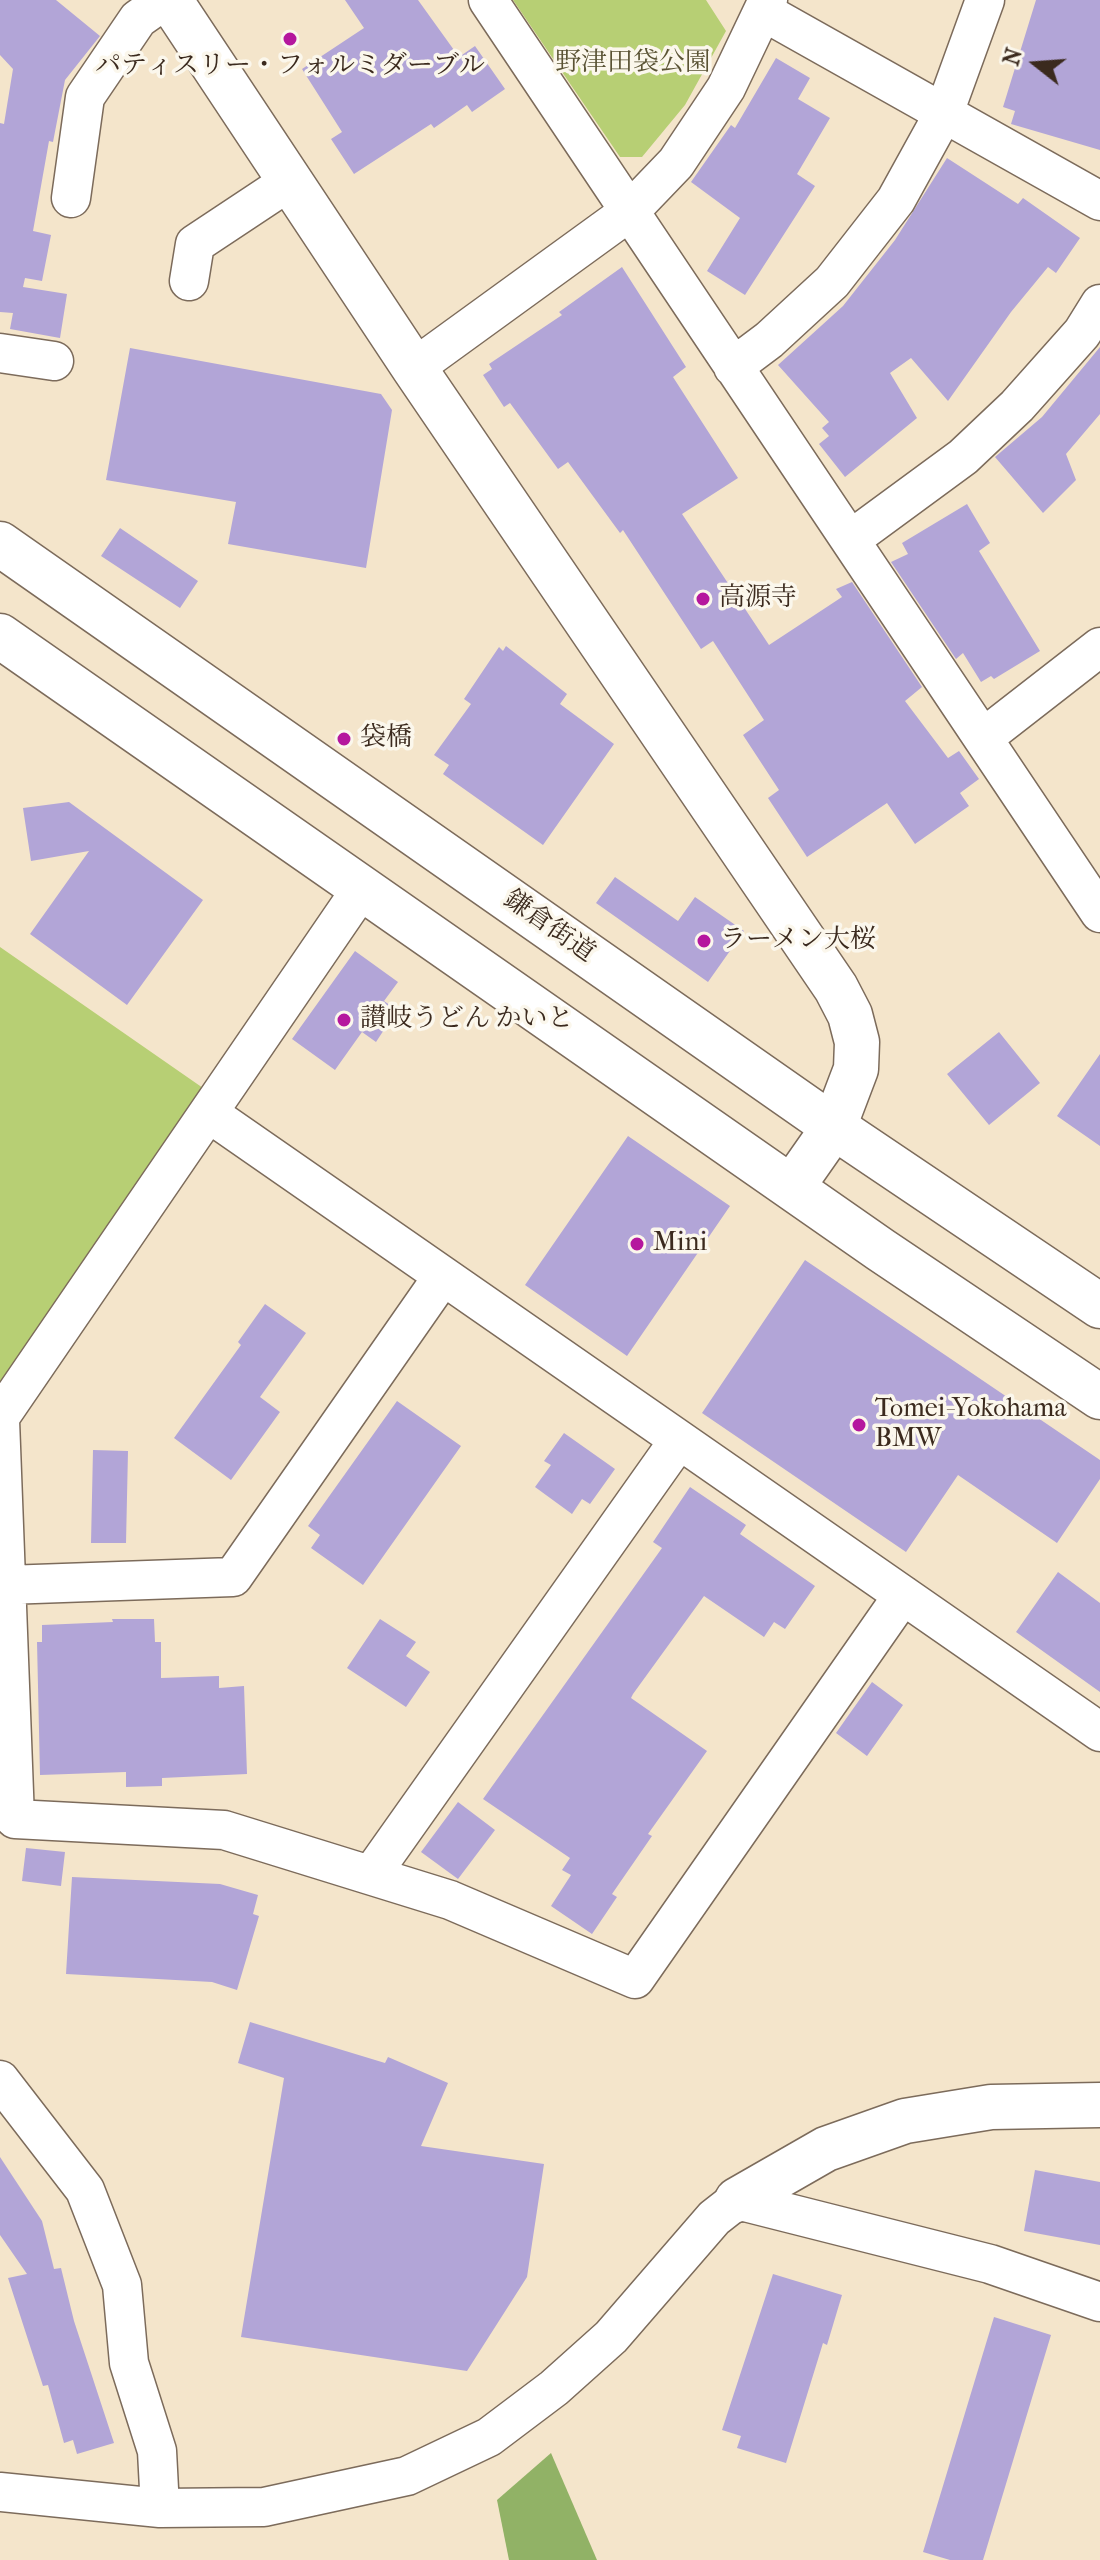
<!DOCTYPE html>
<html>
<head>
<meta charset="utf-8">
<style>
	body { margin:0 }
	#map { position:relative; width:1100px; height:2560px; overflow:hidden; background:#f4e5cb; font-family:"IM FELL French Canon",serif }
	canvas { display:block }
	.north { position:absolute; left:996px; top:24px; width:80px; height:80px; -webkit-text-stroke:6px #fbf7ec; paint-order:stroke; rotate:287deg; font-size:22px; font-weight:700; line-height:32px; text-align:center; color:#3b2a1e }
	.north::after { content:''; display:block; margin:auto; width:28px; height:36px; background:#3b2a1e; clip-path:polygon(50% 0,100% 100%,50% 72%,0 100%) }
</style>
</head>
<body>
<div id="map">
<canvas width="1100" height="2560"></canvas>
<div class="north">N</div>
</div>
<script>
const g = document.querySelector('canvas').getContext('2d');
g.lineJoin = 'round';
function fillPath(path, color) {
  g.fillStyle = color;
  g.fill(path, 'evenodd');
}
function shape(rows) {
  const path = new Path2D();
  for (const r of rows) {
    path.moveTo(r[0], r[1]);
    for (let i = 2; i < r.length; i += 2) path.lineTo(r[i], r[i + 1]);
  }
  return path;
}
function stroke(path, color, width, dash) {
  g.strokeStyle = color;
  g.lineWidth = width;
  g.lineCap = dash ? 'butt' : 'round';
  g.setLineDash(dash || []);
  g.stroke(path);
}
function label(font, color, halo, rows, align = 'center') {
  g.font = font + ' "IM FELL French Canon","Noto Serif JP",serif';
  g.lineWidth = 7;
  g.setLineDash([]);
  g.textBaseline = 'middle';
  g.strokeStyle = halo;
  g.fillStyle = color;
  for (const [text, x, y, turn = 0] of rows) {
    g.save();
    g.translate(x, y);
    g.rotate((+turn || 0) * Math.PI / 180);
    g.textAlign = isNaN(turn) ? turn : align;
    if (halo) g.strokeText(text, 0, 0);
    g.fillText(text, 0, 0);
    g.restore();
  }
}
fillPath(shape([
	[513,0,706,0,726,31,685,105,642,157,620,157],
	[0,947,203,1088,0,1387]
]), '#b7cf74');
fillPath(shape([
	[551,2453,597,2560,509,2560,497,2500]
]), '#91b266');
fillPath(shape([
	[0,0,56,0,100,36,65,80,53,142,49,141,33,231,51,235,42,281,25,278,23,287,67,294,60,338,10,329,13,313,0,312,0,123,4,124,13,69,0,55],
	[345,0,418,0,459,57,475,46,505,89,472,112,467,105,434,128,431,124,354,174,331,139,342,132,302,69,364,28],
	[1036,0,1100,0,1100,150,1011,124,1015,111,1003,107],
	[776,58,810,78,798,99,830,118,797,174,815,186,745,295,707,271,740,218,691,182,731,125,735,128],
	[947,158,1018,204,1023,198,1080,238,1056,273,1048,267,1011,312,948,401,911,358,890,373,917,418,845,477,819,444,829,436,822,428,829,422,778,365,843,306,895,240],
	[622,267,686,367,673,377,738,478,682,514,769,645,842,597,836,589,852,582,922,687,905,701,948,758,959,751,979,779,960,793,969,806,915,844,887,803,807,857,768,798,779,790,743,735,764,720,713,641,701,649,623,530,620,533,568,462,558,469,510,403,504,407,483,375,492,369,489,364,562,315,559,312],
	[1100,347,1100,414,1066,454,1076,480,1043,513,995,457,1042,417],
	[130,348,381,394,392,410,366,568,228,544,236,502,106,480],
	[967,504,990,543,979,551,1040,651,994,679,991,676,981,682,963,653,956,659,891,562,908,554,902,543],
	[120,528,198,581,180,608,101,556],
	[506,646,567,694,560,704,614,744,543,845,443,774,449,765,434,755,471,704,464,699,499,647,503,651],
	[69,802,203,900,127,1005,30,934,89,851,31,861,23,808],
	[615,877,678,921,695,897,744,931,708,982,596,903],
	[355,951,398,982,384,1001,397,1010,376,1042,362,1032,335,1070,292,1039],
	[999,1032,1040,1083,989,1125,947,1074],
	[1100,1054,1100,1146,1057,1116],
	[628,1136,730,1206,627,1356,525,1285],
	[805,1260,1100,1460,1100,1479,1057,1543,958,1475,906,1552,702,1413],
	[265,1304,306,1333,260,1397,280,1412,231,1480,174,1438,241,1345,238,1342],
	[397,1401,461,1446,363,1585,311,1548,320,1535,308,1526],
	[564,1433,615,1469,590,1504,582,1499,572,1514,535,1487,551,1465,544,1461],
	[93,1450,128,1451,126,1543,91,1543],
	[690,1487,746,1525,740,1534,815,1586,785,1629,774,1622,764,1637,704,1596,633,1694,631,1698,707,1751,648,1834,652,1836,612,1894,617,1897,592,1934,551,1906,571,1875,562,1870,570,1858,483,1799,662,1548,653,1542],
	[1058,1572,1100,1603,1100,1692,1016,1632],
	[112,1619,154,1619,155,1642,161,1642,161,1678,219,1676,219,1688,244,1686,247,1774,162,1778,162,1786,126,1787,126,1772,40,1775,37,1642,42,1642,42,1625,113,1622],
	[380,1619,416,1642,406,1656,430,1672,406,1707,347,1668],
	[872,1682,903,1705,867,1756,836,1733],
	[458,1802,495,1830,458,1879,421,1852],
	[26,1848,65,1852,61,1886,22,1881],
	[72,1877,220,1884,258,1895,253,1914,259,1916,237,1990,212,1982,66,1974],
	[250,2022,385,2063,388,2057,448,2083,421,2146,544,2164,527,2277,467,2371,241,2337,284,2078,238,2063],
	[0,2157,42,2221,54,2269,61,2268,74,2321,114,2443,77,2454,73,2440,64,2443,48,2385,43,2386,8,2278,27,2274,0,2235],
	[1035,2170,1100,2182,1100,2245,1024,2231],
	[773,2274,842,2295,827,2345,823,2343,786,2463,737,2448,741,2436,722,2430],
	[994,2317,1051,2335,983,2560,950,2560,923,2552]
]), '#b2a5d7');
const minor = shape([
	[488,0,1100,913],
	[764,12,1100,201],
	[71,198,85,97,138,19,165,0],
	[189,281,195,244,290,181],
	[0,353,54,361],
	[733,367,769,340,832,282,896,200,944,113,985,0],
	[414,368,629,212,676,163,726,88,768,0],
	[850,540,963,457,1017,406,1082,333,1100,304],
	[983,738,1100,647],
	[210,1114,1100,1732],
	[0,1417,362,888],
	[0,1420,15,1819,224,1830,450,1900,635,1979,903,1595],
	[6,1585,233,1577,443,1276],
	[371,1875,679,1440],
	[0,2080,85,2190,122,2285,129,2363,157,2451,160,2508],
	[0,2492,160,2508,264,2507,407,2476,489,2437,554,2388,611,2337,714,2218,737,2200,990,2264,1100,2302]
]);
const tertiary = shape([
	[170,0,414,368,836,988,850,1015,857,1042,856,1069,834,1127,792,1187],
	[737,2200,826,2149,905,2121,991,2107,1100,2105]
]);
const primary = shape([
	[0,544,834,1127,1100,1306],
	[0,636,881,1250,1100,1397]
]);
stroke(minor, '#7c6b5b', 41);
stroke(tertiary, '#7c6b5b', 47);
stroke(primary, '#7c6b5b', 47);
stroke(minor, '#fff', 38);
stroke(tertiary, '#fff', 44);
stroke(primary, '#fff', 44);
for (const [x, y, r, color] of [
	[290,39,8,"#b5179e"],
	[703,599,8,"#b5179e"],
	[344,739,8,"#b5179e"],
	[704,941,8,"#b5179e"],
	[344,1020,8,"#b5179e"],
	[637,1244,8,"#b5179e"],
	[859,1425,8,"#b5179e"]
]) {
  const dot = new Path2D();
  dot.arc(x, y, r, 0, 2 * Math.PI);
  g.fillStyle = color;
  g.fill(dot);
  stroke(dot, '#fbf7ec', 3);
}
label('26px', '#5a5334', '#fbf7ec', [
	["野津田袋公園",633,64]
]);
label('26px', '#3b2a1e', '#fbf7ec', [
	["パティスリー・フォルミダーブル",290,67,"center"],
	["高源寺",719,599],
	["袋橋",360,739],
	["ラーメン大桜",720,941],
	["讃岐うどん かいと",360,1020],
	["Mini",653,1244],
	["Tomei-Yokohama",875,1410],
	["BMW",875,1440]
], 'left');
label('26px', '#3b2a1e', '#fbf7ec', [
	["鎌倉街道",549,927,35]
]);
</script>
</body>
</html>
